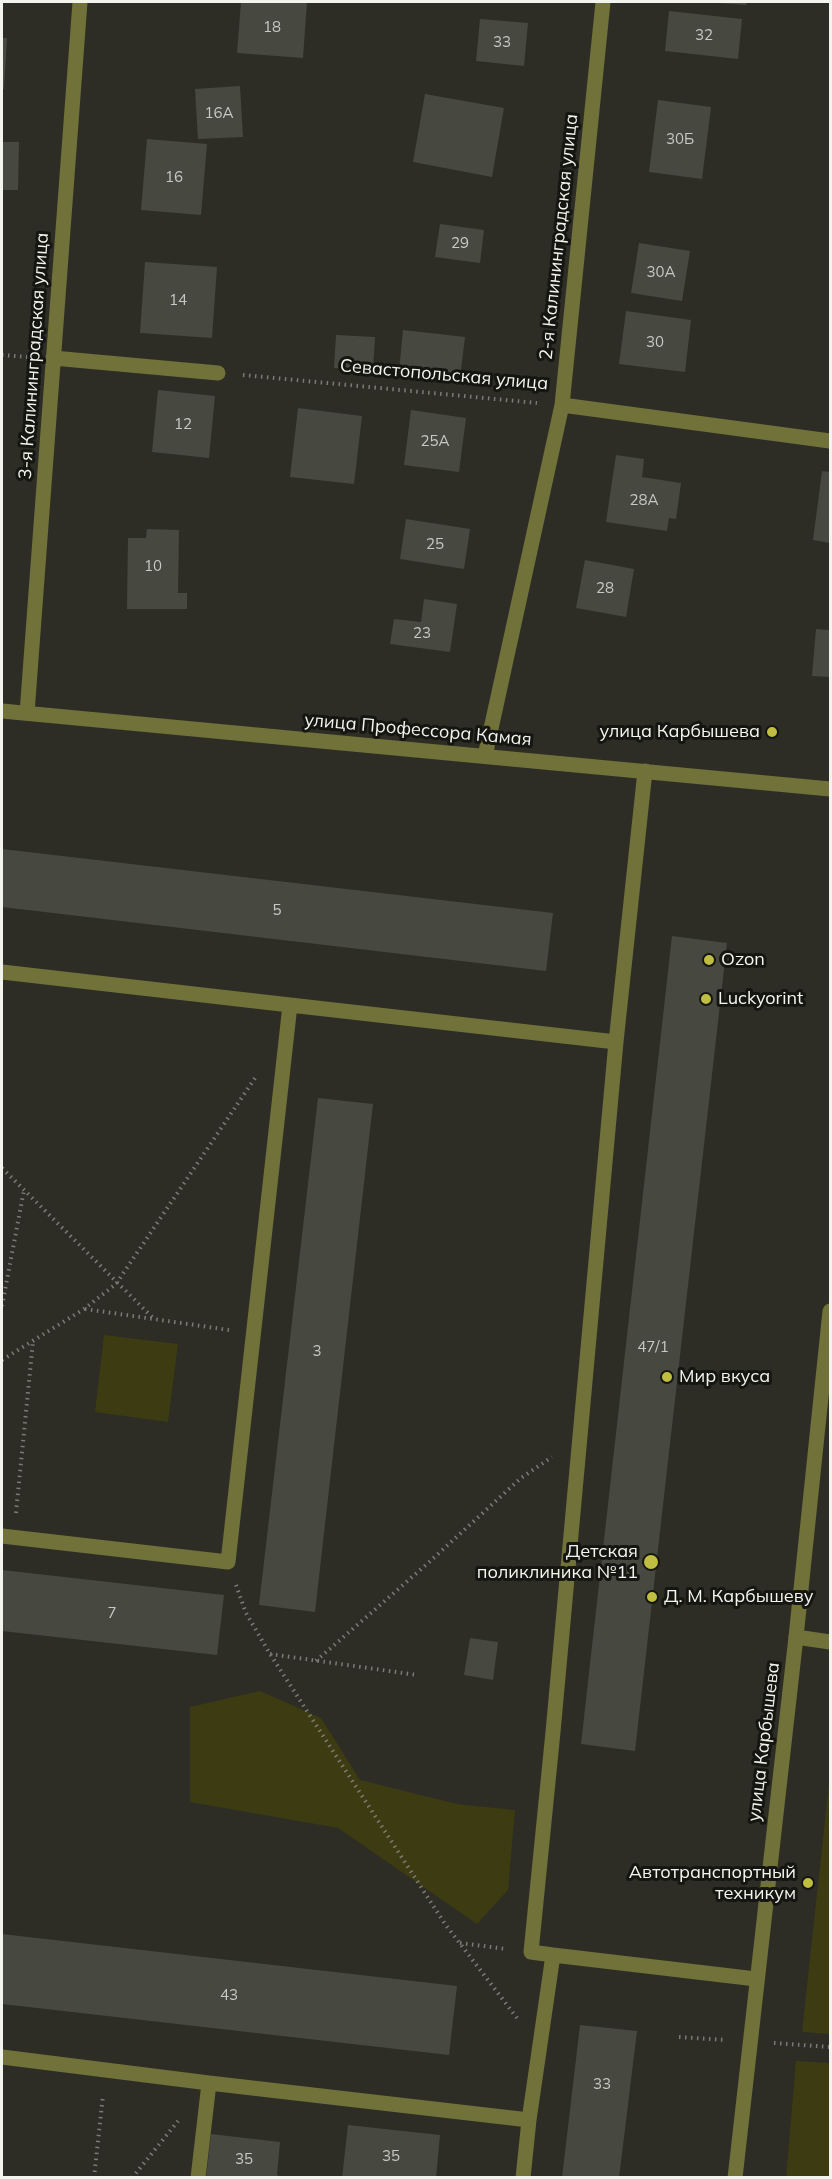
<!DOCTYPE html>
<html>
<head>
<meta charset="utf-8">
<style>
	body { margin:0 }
	#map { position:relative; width:832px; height:2179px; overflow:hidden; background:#2d2d26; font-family:Mulish,sans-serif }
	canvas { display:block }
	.frame { position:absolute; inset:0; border:3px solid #f4f4ef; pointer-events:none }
</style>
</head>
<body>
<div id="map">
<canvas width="832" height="2179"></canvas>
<div class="frame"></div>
</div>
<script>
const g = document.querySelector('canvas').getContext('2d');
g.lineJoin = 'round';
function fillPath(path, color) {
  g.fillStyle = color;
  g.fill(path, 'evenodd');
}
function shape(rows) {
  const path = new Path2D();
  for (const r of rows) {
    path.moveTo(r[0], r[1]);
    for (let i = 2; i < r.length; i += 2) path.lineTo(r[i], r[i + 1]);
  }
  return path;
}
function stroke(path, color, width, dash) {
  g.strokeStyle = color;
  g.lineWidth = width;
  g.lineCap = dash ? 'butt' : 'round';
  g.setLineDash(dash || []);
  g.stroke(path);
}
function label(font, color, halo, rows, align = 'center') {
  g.font = font + ' Mulish,sans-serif';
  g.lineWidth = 6;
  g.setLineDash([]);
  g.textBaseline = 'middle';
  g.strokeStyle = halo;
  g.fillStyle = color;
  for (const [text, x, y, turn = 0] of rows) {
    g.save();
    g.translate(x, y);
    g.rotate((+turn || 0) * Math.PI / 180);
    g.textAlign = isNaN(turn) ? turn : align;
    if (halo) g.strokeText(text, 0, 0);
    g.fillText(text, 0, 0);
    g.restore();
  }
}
fillPath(shape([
	[104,1335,178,1344,168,1422,95,1412],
	[260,1691,321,1718,360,1780,457,1804,515,1810,508,1890,477,1924,338,1828,190,1802,190,1707],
	[830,1774,830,2034,802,2032],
	[796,2061,830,2063,830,2177,786,2177]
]), '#3c3b12');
fillPath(shape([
	[241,2,307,2,303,58,237,53],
	[718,2,747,2,746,5,718,3],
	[669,11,742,19,738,59,665,51],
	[480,19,528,23,524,66,476,61],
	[2,38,7,38,4,89,2,89],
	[240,86,243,137,198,139,195,89],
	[425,94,504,108,492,177,413,162],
	[658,100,711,107,702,179,649,172],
	[147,139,207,144,201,215,141,210],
	[2,142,19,142,18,190,2,190],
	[440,224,484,230,480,263,435,257],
	[639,243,690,251,682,301,631,293],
	[145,262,217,267,212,338,140,333],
	[626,311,691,320,685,372,619,364],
	[403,330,465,337,460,378,399,372],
	[336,335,375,337,373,370,334,368],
	[158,390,215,396,209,458,152,452],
	[298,408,362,416,354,484,290,477],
	[411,410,466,418,459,472,404,465],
	[616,455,644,459,642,477,681,483,676,519,669,518,667,531,606,522],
	[822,471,830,472,830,543,813,540],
	[406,519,470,529,464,569,400,559],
	[147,529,179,530,178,593,187,593,187,609,127,609,128,538,146,538],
	[585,560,634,569,626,617,576,608],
	[424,599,457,604,450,652,390,644,394,619,421,622],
	[816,629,830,630,830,677,812,676],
	[2,849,553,913,546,971,2,907],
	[672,936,727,943,635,1751,581,1744],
	[318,1098,373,1104,315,1612,259,1605],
	[2,1570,224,1595,217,1655,2,1631],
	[470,1638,498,1642,493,1680,464,1675],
	[2,1934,457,1986,449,2055,2,2004],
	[580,2025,637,2031,619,2178,562,2178],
	[348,2125,440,2135,436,2178,342,2178],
	[211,2134,280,2142,277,2175,284,2178,206,2178]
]), '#474840');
stroke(shape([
	[2,355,28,357],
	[243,375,537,403],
	[2,1168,154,1319],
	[2,1306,24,1190],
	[85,1309,229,1330],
	[2,1360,84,1309,116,1284,255,1078],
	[16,1513,33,1341],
	[236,1585,246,1613,270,1654,445,1924,517,2018],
	[270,1654,417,1675],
	[316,1661,427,1564,521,1478,552,1457],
	[460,1943,506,1949],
	[679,2037,725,2040],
	[774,2043,830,2047],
	[94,2178,103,2095],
	[132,2178,178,2121]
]), '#7c7c76', 4, [1.5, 4.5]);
stroke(shape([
	[2,972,290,1005,228,1562,2,1536],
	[290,1005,616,1042],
	[553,1955,531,1952,553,1732,616,1042,645,771],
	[2,2057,209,2083,198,2178],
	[209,2083,529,2120],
	[523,2178,529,2120,553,1955,756,1979]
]), '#71713a', 15);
stroke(shape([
	[53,358,218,373],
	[562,405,830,441],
	[27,713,80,2],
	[485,756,562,405,603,2],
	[735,2178,796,1637]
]), '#71713a', 15);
stroke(shape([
	[2,711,830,789],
	[830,1311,796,1637,830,1642]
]), '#71713a', 15);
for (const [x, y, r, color] of [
	[772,732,6,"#c0be40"],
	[709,960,6,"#c0be40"],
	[706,999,6,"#c0be40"],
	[667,1377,6,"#c0be40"],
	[651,1562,8,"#c0be40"],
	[652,1597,6,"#c0be40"],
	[808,1883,6,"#c0be40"]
]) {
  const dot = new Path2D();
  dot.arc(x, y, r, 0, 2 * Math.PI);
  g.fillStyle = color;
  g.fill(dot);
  stroke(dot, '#151512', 2);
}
label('15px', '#c9c9c3', null, [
	["18",272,27],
	["32",704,35],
	["33",502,42],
	["16А",219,113],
	["30Б",680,139],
	["16",174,177],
	["29",460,243],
	["30А",661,272],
	["14",178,300],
	["30",655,342],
	["12",183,424],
	["25А",435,441],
	["28А",644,500],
	["25",435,544],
	["10",153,566],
	["28",605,588],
	["23",422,633],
	["5",277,910],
	["47/1",653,1347],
	["3",317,1351],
	["7",112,1613],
	["43",229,1995],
	["33",602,2084],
	["35",391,2156],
	["35",244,2159]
]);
label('18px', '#f4f4ef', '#151512', [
	["2-я Калининградская улица",559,237,-84],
	["3-я Калининградская улица",34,356,-86],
	["Севастопольская улица",444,375,5],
	["улица Профессора Камая",418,730,5],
	["улица Карбышева",764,1742,-83]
]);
label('18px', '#f4f4ef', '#151512', [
	["улица Карбышева",760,732,"right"],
	["Ozon",721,960],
	["Luckyorint",718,999],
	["Мир вкуса",679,1377],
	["Детская",638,1552,"right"],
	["поликлиника №11",638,1573,"right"],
	["Д. М. Карбышеву",664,1597],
	["Автотранспортный",796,1873,"right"],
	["техникум",796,1894,"right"]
], 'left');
</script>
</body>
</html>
